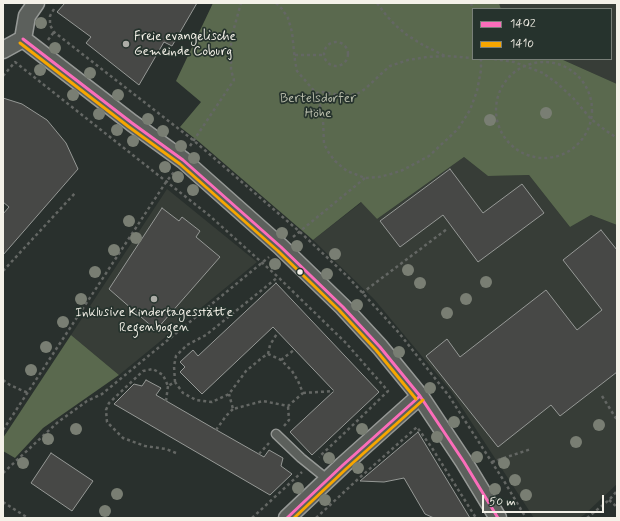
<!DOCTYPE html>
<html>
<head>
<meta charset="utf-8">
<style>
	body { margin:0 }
	#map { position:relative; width:620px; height:521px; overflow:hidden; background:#29302d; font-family:Mynerve,sans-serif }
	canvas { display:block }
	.frame { position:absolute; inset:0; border:4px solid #f4f1e8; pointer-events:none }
	.legend { position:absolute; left:472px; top:8px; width:140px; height:52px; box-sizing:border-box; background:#26332d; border:1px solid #787f78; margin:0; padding:5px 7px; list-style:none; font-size:12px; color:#f4f1e8 }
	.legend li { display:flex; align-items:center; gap:8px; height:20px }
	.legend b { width:20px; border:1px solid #787f78 }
	.scale { position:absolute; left:482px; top:495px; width:122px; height:18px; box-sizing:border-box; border:2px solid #f4f1e8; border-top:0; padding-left:5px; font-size:12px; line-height:14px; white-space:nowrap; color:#f4f1e8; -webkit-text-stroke:3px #26332d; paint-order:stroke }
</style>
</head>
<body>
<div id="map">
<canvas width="620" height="521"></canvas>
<div class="frame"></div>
<ul class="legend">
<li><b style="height:5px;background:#fb6dba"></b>1402</li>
<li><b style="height:5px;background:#f7a600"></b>1410</li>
</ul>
<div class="scale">50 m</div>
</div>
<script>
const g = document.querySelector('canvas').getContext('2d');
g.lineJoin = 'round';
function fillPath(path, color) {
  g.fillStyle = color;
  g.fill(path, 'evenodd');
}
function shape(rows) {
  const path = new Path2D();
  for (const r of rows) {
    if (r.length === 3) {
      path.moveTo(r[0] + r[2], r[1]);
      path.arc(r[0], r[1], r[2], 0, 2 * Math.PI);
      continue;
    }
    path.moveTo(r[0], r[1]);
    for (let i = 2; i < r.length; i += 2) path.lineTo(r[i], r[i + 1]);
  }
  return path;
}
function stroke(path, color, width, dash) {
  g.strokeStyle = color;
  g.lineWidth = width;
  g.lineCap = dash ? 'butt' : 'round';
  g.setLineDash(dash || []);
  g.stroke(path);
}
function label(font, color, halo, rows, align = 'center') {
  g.font = font + ' Mynerve,sans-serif';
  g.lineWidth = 3.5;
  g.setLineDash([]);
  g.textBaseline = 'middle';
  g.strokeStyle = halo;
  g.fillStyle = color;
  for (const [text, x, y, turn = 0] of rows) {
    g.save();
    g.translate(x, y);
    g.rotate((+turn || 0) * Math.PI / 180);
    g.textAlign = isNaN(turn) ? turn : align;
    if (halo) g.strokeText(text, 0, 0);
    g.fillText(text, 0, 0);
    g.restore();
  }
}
fillPath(shape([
	[499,3,617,3,617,84,561,59,611,59,611,9,501,9],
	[464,157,488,176,529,175,570,227,591,215,617,225,617,484,584,515,579,518,534,518,451,391,374,299,313,240,362,202,377,219],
	[167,189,257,262,119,375,71,335]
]), '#373d37');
fillPath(shape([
	[213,3,499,3,501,9,473,9,473,59,561,59,617,84,617,225,591,215,570,227,529,175,488,176,464,157,377,219,361,202,313,240,198,141,180,127,201,102,176,81],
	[71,335,119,375,43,428,15,458,3,451,3,438]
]), '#5a694e');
const building = shape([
	[65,3,197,3,172,46,164,42,139,85,86,43,91,37,57,12,65,3],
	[3,98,22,104,47,120,66,143,78,169,3,255,3,214,9,207,3,202,3,98],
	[450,169,483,213,522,184,544,213,478,262,443,215,400,247,380,221,450,169],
	[162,208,179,221,182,217,200,231,196,237,220,257,156,330,109,289,162,208],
	[601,230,617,250,617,372,560,416,551,405,498,447,426,356,447,339,460,357,546,290,577,330,602,310,563,260,601,230],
	[276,283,379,392,312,455,290,432,334,391,273,327,202,394,180,372,185,367,180,362,193,350,198,356,276,283],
	[146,380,161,388,156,395,213,428,264,457,269,450,283,458,281,466,292,474,270,495,114,404,134,384,142,386,146,380],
	[418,432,470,518,434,518,425,514,404,478,384,482,360,481,418,432],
	[51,453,93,481,72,511,31,483,51,453]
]);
fillPath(building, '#474846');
stroke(building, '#969996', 1);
const lane = shape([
	[276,434,301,458,327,479]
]);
const street = shape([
	[23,39,132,123,183,160,281,247,343,307,380,347,420,396,464,462,498,518],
	[23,39,27,16,36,3],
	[3,50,23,39],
	[287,518,343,465,420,396]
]);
stroke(lane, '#969996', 11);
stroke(street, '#969996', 19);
stroke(shape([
	[276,3,282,9,288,18,292,32,295,61,297,71,316,93,323,92,333,94,346,95,357,94,365,89,381,74,390,66,408,60,427,57,446,56,473,58],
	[377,3,386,15,395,25,407,35,423,45,445,56],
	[471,3,473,10],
	[54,9,50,16,50,25,54,32,193,140,300,232,348,277,399,333,449,396,504,481,526,518],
	[48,40,54,32],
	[336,54,12],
	[295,55,324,55],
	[494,59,514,62,543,73,558,84,574,99,591,119,605,130,617,138],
	[544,110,48],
	[3,76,15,62,210,216,278,277,346,343,388,391,355,423,319,457],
	[316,93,320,106,323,119,324,144,329,153,335,161,347,171,365,178,379,177,391,174,403,170,429,156,458,129,470,110,477,91,481,70,481,59],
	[190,146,234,80,231,70,231,39,241,3],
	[293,237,365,178],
	[3,271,76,192],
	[362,293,447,229],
	[268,354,270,345,278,332],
	[281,360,294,350],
	[3,380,10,385,28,393],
	[175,382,174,366,176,356,187,345,206,335,278,277],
	[303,393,334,391],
	[602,396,617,420],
	[166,401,168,386],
	[284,426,289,420,288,406],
	[3,430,166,182,174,172],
	[216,430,226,416,233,409],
	[176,453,166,449,145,446,123,438,107,422,106,410,109,403,143,371,153,369,163,375,168,386,175,382,183,393,196,400,212,402,229,394,246,371,263,357,268,354,281,360,292,371,298,381,303,393,288,406,263,401,233,409,229,394],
	[259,454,269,443],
	[492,462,531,449],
	[3,473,58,422,87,401,102,394,269,257],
	[609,500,617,507],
	[3,502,28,518],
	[252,518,302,472],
	[316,518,357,480,417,427,432,448,476,518],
	[587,518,609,500,617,491]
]), '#646764', 2.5, [3, 3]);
stroke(lane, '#5c605c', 8);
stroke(street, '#5c605c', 16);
stroke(shape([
	[23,39,132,123,183,160,281,247,343,307,380,347,420,396,464,462,498,518],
	[287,518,343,465,420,396]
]), '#fb6dba', 3);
stroke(shape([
	[20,43,129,127,180,164,278,251,339,310,376,350,416,399],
	[294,518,346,469,423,400]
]), '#f7a600', 3);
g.fillStyle = '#797e73';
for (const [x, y] of [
	[41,23],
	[55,48],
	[40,70],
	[90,73],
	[73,95],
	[118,95],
	[546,113],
	[99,114],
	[148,119],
	[490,120],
	[117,130],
	[163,131],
	[133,141],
	[181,146],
	[194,158],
	[165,167],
	[178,177],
	[193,190],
	[129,221],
	[282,233],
	[136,238],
	[297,246],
	[114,250],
	[335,254],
	[275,264],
	[408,270],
	[95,272],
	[327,274],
	[486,282],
	[420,283],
	[81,299],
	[466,299],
	[357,305],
	[447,313],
	[63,322],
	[46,347],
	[399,352],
	[31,370],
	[430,388],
	[454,422],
	[599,425],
	[76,429],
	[362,429],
	[437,437],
	[48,439],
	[576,442],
	[477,457],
	[329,458],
	[23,463],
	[504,463],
	[358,468],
	[515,480],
	[298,488],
	[495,489],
	[117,494],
	[526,495],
	[325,500],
	[105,511]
]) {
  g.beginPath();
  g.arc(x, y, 6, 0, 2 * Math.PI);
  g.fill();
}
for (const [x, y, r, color] of [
	[126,44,4,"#adada7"],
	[300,272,3.5,"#f4f1e8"],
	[154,299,4,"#adada7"]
]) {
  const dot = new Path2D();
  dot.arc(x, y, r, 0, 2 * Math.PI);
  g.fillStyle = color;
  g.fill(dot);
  stroke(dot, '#26332d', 1.5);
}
label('13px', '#f4f1e8', '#26332d', [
	["Freie evangelische",134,37],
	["Gemeinde Coburg",134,52],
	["Inklusive Kindertagesstätte",154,313,"center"],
	["Regenbogen",154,328,"center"]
], 'left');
label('13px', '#babeac', '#26332d', [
	["Bertelsdorfer",318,99],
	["Höhe",318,114]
]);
</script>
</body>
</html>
